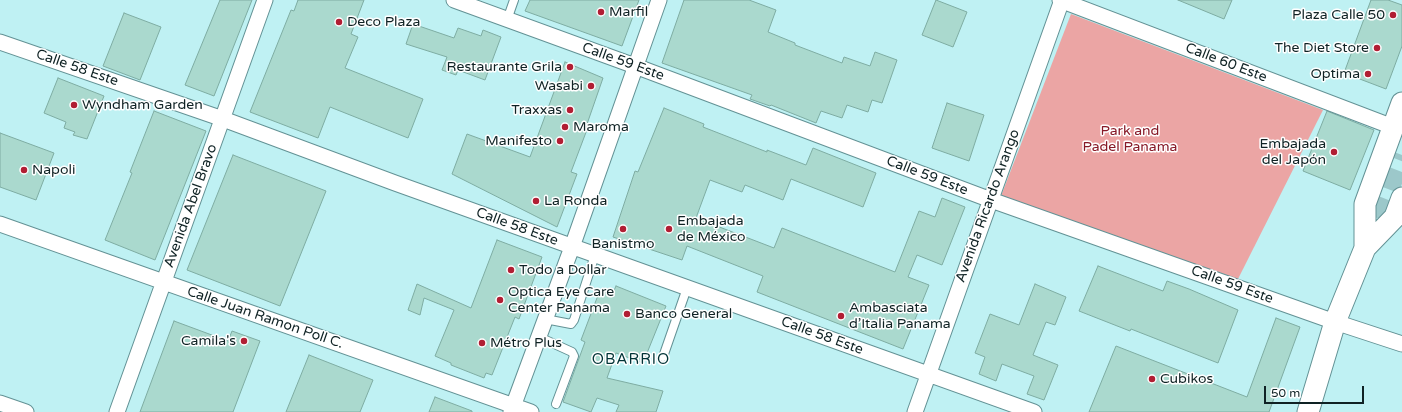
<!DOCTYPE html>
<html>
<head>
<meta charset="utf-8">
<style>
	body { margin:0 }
	#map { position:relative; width:1402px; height:412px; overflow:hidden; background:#bff1f3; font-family:"Varela Round",sans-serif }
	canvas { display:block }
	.scale { position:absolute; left:1264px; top:386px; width:100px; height:18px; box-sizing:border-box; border:2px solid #0f2224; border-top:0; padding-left:5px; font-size:12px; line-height:14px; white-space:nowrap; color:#0f2224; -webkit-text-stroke:3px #fff; paint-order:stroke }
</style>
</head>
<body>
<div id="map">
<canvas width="1402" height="412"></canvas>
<div class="scale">50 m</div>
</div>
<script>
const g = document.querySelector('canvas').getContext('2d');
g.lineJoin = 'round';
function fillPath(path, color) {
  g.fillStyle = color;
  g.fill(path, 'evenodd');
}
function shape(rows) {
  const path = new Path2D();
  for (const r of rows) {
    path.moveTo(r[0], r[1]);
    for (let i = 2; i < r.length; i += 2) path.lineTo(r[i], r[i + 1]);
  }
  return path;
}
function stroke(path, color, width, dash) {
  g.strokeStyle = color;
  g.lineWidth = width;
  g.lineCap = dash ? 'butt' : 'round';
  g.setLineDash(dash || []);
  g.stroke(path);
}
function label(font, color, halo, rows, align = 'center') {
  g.font = font + ' "Varela Round",sans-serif';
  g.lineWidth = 3;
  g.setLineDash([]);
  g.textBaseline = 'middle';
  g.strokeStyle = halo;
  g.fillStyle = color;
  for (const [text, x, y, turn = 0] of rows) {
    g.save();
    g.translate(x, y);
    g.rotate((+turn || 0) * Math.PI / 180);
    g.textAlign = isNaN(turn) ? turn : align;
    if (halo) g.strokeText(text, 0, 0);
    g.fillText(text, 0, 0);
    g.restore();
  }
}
fillPath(shape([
	[1071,14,1323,110,1238,279,1001,196]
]), '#eba5a4');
const building = shape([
	[220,0,252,0,214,96,185,85,220,0],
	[298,0,364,0,351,34,358,37,345,68,423,99,408,138,330,107,318,138,250,112,291,10,294,11,298,0],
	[530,0,639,0,622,46,525,11,530,0],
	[684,0,749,0,776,10,768,32,795,43,795,45,842,63,844,57,870,66,875,52,897,60,882,103,872,100,868,112,847,105,842,118,821,111,816,123,771,105,770,106,750,99,752,95,662,63,684,0],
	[936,0,967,12,953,47,922,35,936,0],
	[1178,0,1232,0,1224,19,1178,0],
	[1371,0,1388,0,1402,5,1402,46,1386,89,1344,73,1371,0],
	[124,13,161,27,140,80,103,66,124,13],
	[413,24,454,38,458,28,481,36,483,30,501,37,485,80,458,70,456,75,442,70,447,57,406,44,413,24],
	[565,62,603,78,586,127,588,127,571,172,577,174,557,227,452,174,467,134,530,157,565,62],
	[58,78,104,96,87,139,73,135,75,132,64,128,66,122,44,113,58,78],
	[947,103,984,115,969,161,932,148,947,103],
	[664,108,704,124,703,127,767,152,767,150,806,165,813,148,876,173,863,207,791,179,783,200,745,185,742,192,710,180,696,218,774,248,782,228,895,272,919,211,935,217,942,198,965,207,942,265,917,255,908,277,929,285,903,349,757,292,763,276,687,246,682,260,613,237,635,171,638,172,664,108],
	[154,111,206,131,155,260,105,240,132,173,130,172,154,111],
	[1327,111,1374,130,1350,190,1303,171,1327,111],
	[0,133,54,153,36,200,0,187,0,133],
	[233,155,326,191,280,306,187,270,233,155],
	[497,240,542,257,519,319,515,317,492,375,486,373,484,378,451,365,451,363,435,356,454,310,424,298,420,315,408,310,417,284,471,308,497,240],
	[1098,266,1163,291,1167,281,1189,289,1238,310,1218,363,1131,329,1130,331,1079,311,1098,266],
	[1035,284,1066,297,1055,325,1046,322,1033,355,1058,365,1044,400,1027,394,1034,376,1002,364,996,381,979,374,985,357,975,353,990,314,1019,325,1035,284],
	[616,286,666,306,643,363,616,353,607,378,663,391,656,412,616,412,619,405,597,398,591,412,563,402,585,342,581,340,600,290,612,295,616,286],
	[1276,318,1300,327,1269,412,1089,412,1116,346,1247,397,1276,318],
	[174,321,228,341,232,331,260,341,233,412,140,412,174,321],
	[309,355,373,380,360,412,286,412,309,355],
	[435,397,472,411,472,412,429,412,435,397]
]);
fillPath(building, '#aad9ce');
stroke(building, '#7eaca2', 1);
stroke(shape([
	[1366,247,1402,155]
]), '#9cc8ca', 21, [21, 10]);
const lane = shape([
	[507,20,514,0],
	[545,319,571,324,574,320,595,255],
	[539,337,572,352,574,356,556,404],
	[663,357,687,288]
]);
const street = shape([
	[454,0,635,66,991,200,1335,322,1402,344],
	[1060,0,1393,127],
	[0,42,223,119,395,183,1034,412],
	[0,224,531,412],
	[0,403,26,412],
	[117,412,265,0],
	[511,412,572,247,659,0],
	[915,412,1062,0]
]);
const secondary = shape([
	[1365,248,1365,204,1402,103],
	[1308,412,1335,322,1365,248,1395,217,1402,198]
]);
stroke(lane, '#639295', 10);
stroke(street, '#639295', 17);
stroke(secondary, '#639295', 23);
stroke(lane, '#fff', 8);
stroke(street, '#fff', 15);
stroke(secondary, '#fff', 21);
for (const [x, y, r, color] of [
	[601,12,4,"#b11e33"],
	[1393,15,4,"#b11e33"],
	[339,22,4,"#b11e33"],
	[1377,48,4,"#b11e33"],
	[570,67,4,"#b11e33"],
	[1368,74,4,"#b11e33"],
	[591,86,4,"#b11e33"],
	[74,105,4,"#b11e33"],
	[570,110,4,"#b11e33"],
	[565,127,4,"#b11e33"],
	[560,141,4,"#b11e33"],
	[1334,152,4,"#b11e33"],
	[24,170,4,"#b11e33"],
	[536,201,4,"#b11e33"],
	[623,229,4,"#b11e33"],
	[669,229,4,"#b11e33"],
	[511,270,4,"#b11e33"],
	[500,300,4,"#b11e33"],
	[627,314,4,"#b11e33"],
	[841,316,4,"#b11e33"],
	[244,341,4,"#b11e33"],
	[482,343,4,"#b11e33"],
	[1152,379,4,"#b11e33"]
]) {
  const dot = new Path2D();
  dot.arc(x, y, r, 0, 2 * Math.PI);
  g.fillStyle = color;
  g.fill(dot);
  stroke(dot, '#fff', 1.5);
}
label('14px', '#0f2224', '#fff', [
	["Marfil",609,12],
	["Plaza Calle 50",1385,15,"right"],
	["Deco Plaza",347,22],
	["The Diet Store",1369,48,"right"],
	["Restaurante Grila",562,67,"right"],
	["Optima",1360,74,"right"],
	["Wasabi",583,86,"right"],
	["Wyndham Garden",82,105],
	["Traxxas",562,110,"right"],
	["Maroma",573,127],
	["Manifesto",552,141,"right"],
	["Embajada",1326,144,"right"],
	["del Japón",1326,160,"right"],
	["Napoli",32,170],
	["La Ronda",544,201],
	["Embajada",677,221],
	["de México",677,237],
	["Banistmo",623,244,"center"],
	["Todo a Dollar",519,270],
	["Optica Eye Care",508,292],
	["Center Panama",508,308],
	["Ambasciata",849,308],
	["d’Italia Panama",849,324],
	["Banco General",635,314],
	["Camila's",236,341,"right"],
	["Métro Plus",490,343],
	["Cubikos",1160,379]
], 'left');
label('14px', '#0f2224', '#fff', [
	["Calle 59 Este",623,62,20],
	["Calle 60 Este",1226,63,21],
	["Calle 58 Este",77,68,19],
	["Calle 59 Este",927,176,21],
	["Avenida Abel Bravo",191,206,-70],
	["Avenida Ricardo Arango",988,206,-70],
	["Calle 58 Este",517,227,20],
	["Calle 59 Este",1232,285,20],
	["Calle Juan Ramon Poll C.",265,318,19],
	["Calle 58 Este",822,336,20]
]);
label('14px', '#871927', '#fff', [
	["Park and",1130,131],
	["Padel Panama",1130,147]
]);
g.letterSpacing = '1px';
label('15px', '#003336', '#fff', [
	["OBARRIO",631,360]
]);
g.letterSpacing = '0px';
</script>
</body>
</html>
